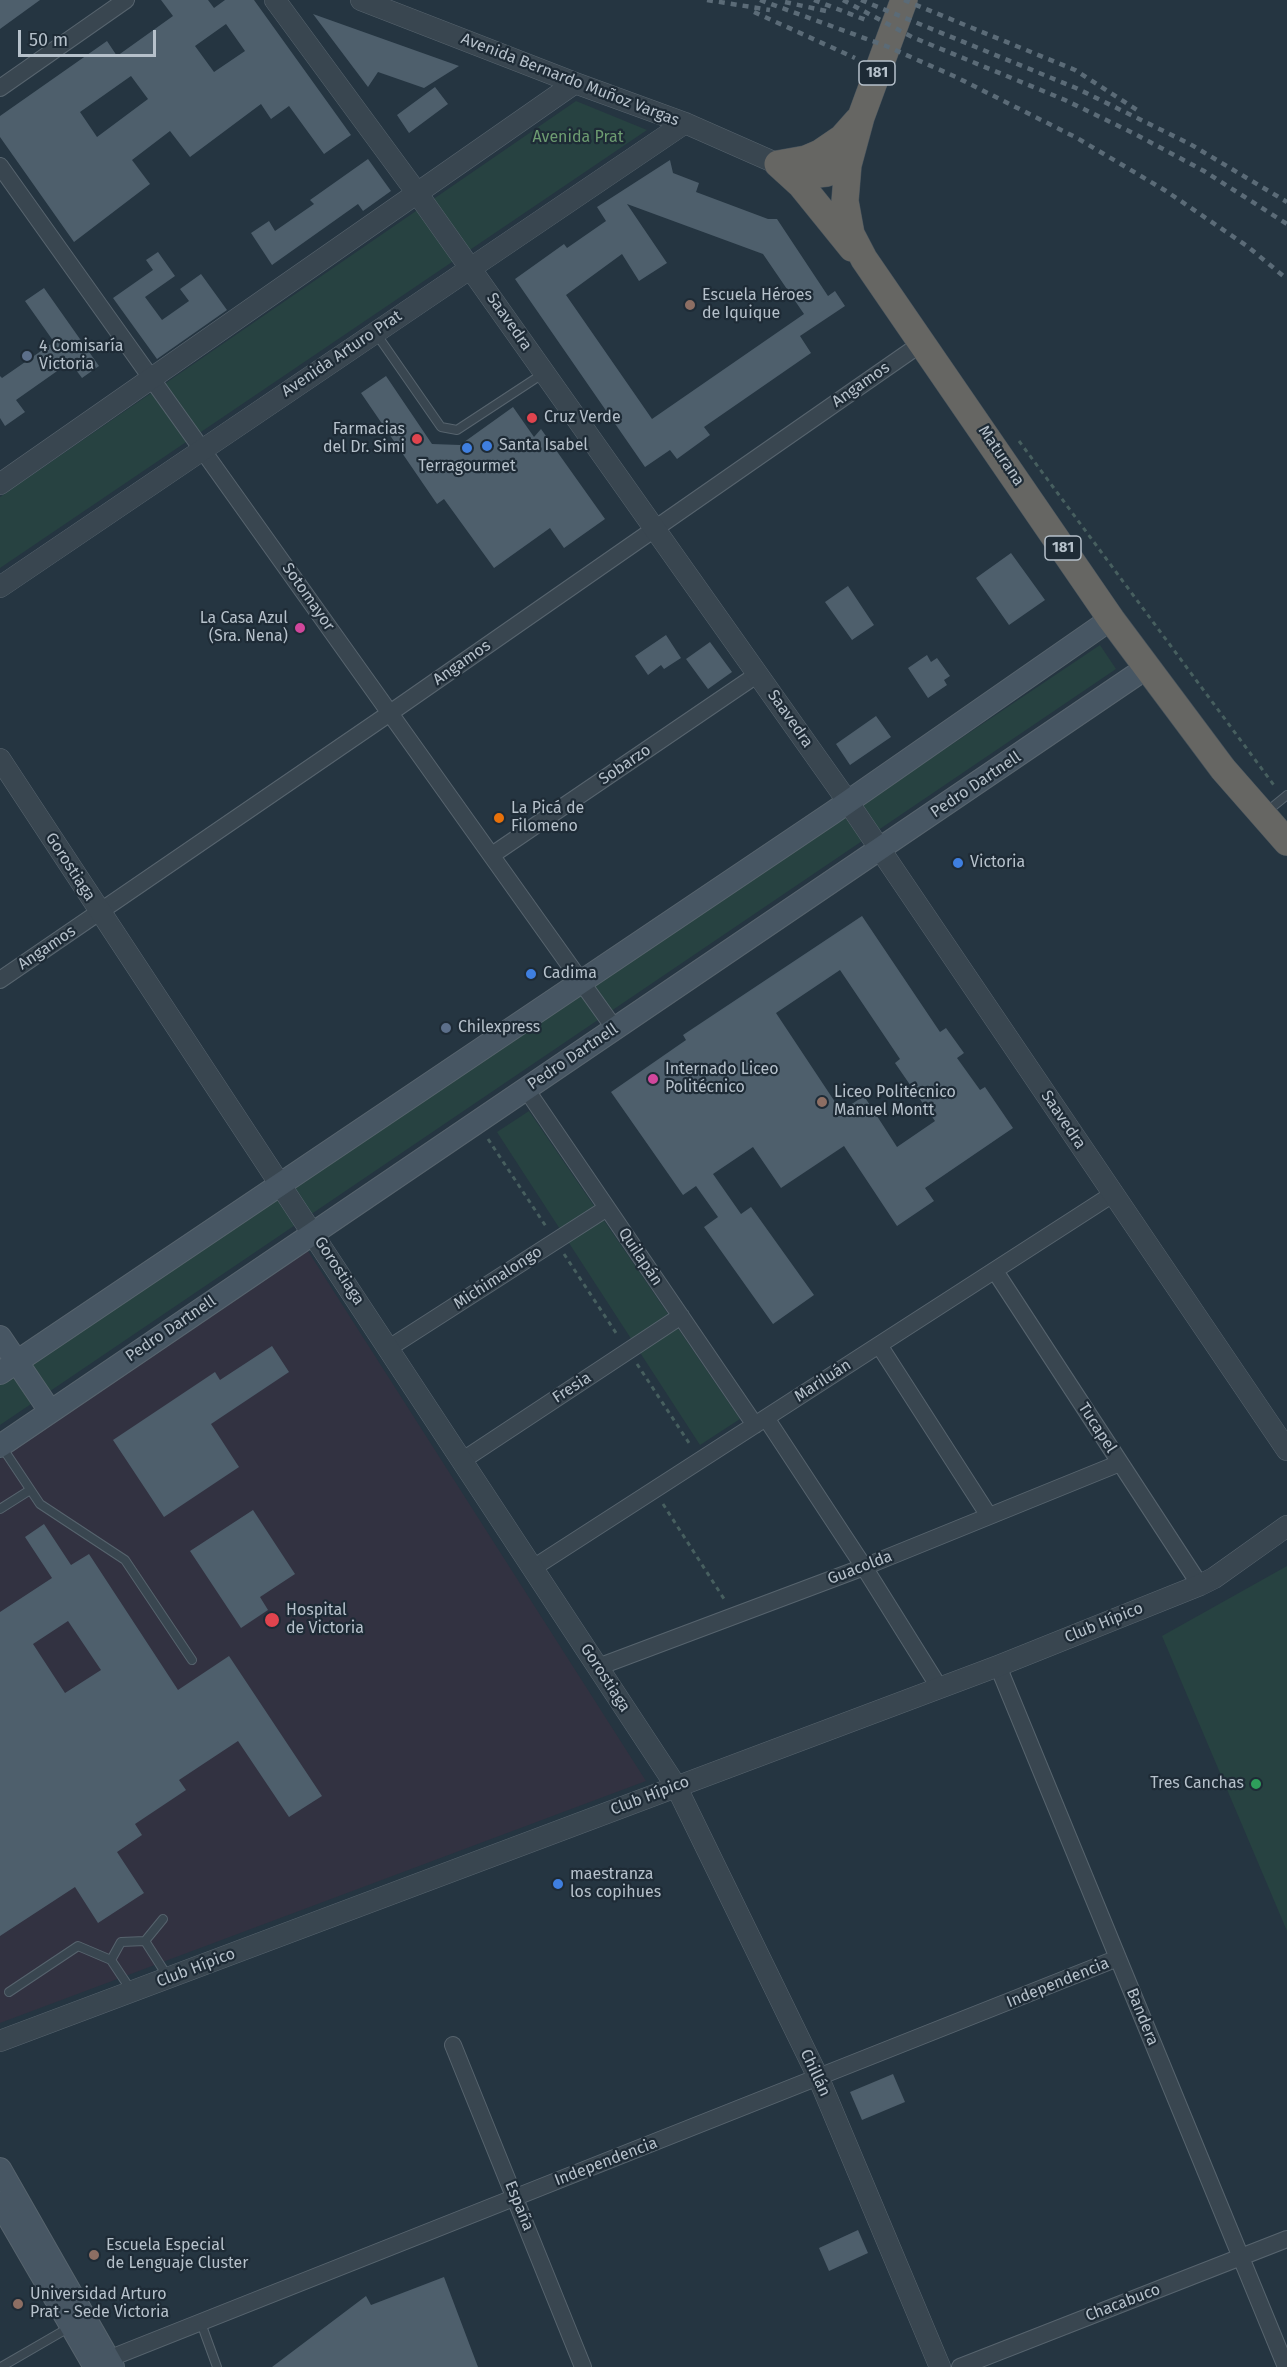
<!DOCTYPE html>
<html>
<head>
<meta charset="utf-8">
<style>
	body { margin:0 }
	#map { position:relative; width:1287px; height:2367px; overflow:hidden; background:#253541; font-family:"Fira Sans",sans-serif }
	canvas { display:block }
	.scale { position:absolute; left:18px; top:30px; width:138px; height:27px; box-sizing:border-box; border:3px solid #b6c1cb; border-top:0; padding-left:8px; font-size:18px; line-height:21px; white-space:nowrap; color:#b6c1cb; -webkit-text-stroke:4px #1e2b36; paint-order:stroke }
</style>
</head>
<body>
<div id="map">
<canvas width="1287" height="2367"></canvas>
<div class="scale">50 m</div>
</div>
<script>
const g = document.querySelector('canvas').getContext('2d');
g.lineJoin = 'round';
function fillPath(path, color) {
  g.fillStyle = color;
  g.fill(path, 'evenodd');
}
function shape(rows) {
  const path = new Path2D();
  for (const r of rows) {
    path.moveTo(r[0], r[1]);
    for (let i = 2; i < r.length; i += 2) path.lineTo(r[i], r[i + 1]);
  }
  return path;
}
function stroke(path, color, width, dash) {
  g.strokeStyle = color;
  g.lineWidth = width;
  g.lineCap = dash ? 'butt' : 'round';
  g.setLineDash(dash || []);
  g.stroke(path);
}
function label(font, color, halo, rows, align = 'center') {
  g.font = font + ' "Fira Sans",sans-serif';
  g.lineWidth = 4.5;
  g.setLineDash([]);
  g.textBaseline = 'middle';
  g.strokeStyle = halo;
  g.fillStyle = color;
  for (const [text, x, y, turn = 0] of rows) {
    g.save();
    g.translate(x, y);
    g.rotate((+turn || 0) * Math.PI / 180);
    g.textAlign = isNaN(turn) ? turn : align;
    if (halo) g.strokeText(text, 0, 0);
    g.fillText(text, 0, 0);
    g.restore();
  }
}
fillPath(shape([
	[308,1251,646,1781,0,2023,0,1459]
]), '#323241');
fillPath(shape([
	[576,101,647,130,0,568,0,497],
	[1100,645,1116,669,0,1425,0,1383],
	[529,1111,740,1419,700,1445,497,1132],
	[1287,1566,1287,1931,1162,1636]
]), '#274241');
fillPath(shape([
	[0,0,40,0,0,29],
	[161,0,208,0,214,8,225,0,254,0,351,135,324,154,289,106,271,119,261,104,190,157,170,131,132,160,150,184,74,242,0,137,0,116,107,41,117,56,173,16],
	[226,24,245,51,214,72,195,46],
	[131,76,148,99,97,137,80,112],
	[313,14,459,66,424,88,378,72,368,87],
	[435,87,448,104,409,133,397,115],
	[368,159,391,191,363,211,358,204,272,265,251,233,269,221,275,231,314,204,310,200],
	[670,160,673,173,699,183,696,192,768,219,777,219,828,296,835,291,845,306,800,336,811,353,704,427,710,435,677,459,670,450,645,467,515,279,564,244,567,248,606,221,597,207],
	[627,204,763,254,804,314,652,419,566,295,622,254,639,281,667,263],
	[158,252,175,276,145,297,162,320,189,301,180,289,201,274,227,310,157,359,113,298,153,270,146,260],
	[44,288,99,366,82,378,70,362,16,400,25,412,5,426,0,418,0,376,2,378,54,342,25,301],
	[386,376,432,444,460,445,513,407,534,437,541,429,605,519,564,548,550,528,494,568,444,499,437,504,361,393],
	[1011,553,1045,600,1009,625,976,578],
	[848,586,874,625,852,640,825,602],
	[666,635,681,658,664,669,661,665,648,675,635,656],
	[710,642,732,672,708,689,686,659],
	[927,655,931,662,937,658,950,676,944,680,947,685,928,698,908,668],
	[876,716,891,737,850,765,836,744],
	[862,916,940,1032,946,1028,964,1053,957,1058,980,1090,985,1087,1013,1128,925,1188,934,1201,897,1226,844,1146,781,1188,753,1147,713,1174,741,1214,751,1207,814,1295,773,1324,704,1227,718,1217,696,1186,683,1195,611,1092,686,1040,683,1035],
	[840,970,900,1059,895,1063,935,1121,897,1147,864,1096,841,1111,776,1013],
	[272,1346,289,1372,211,1424,239,1467,164,1517,113,1440,215,1372,220,1380],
	[253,1510,295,1574,260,1597,268,1610,241,1628,190,1551],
	[44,1524,71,1565,89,1554,178,1690,229,1656,322,1796,289,1817,238,1741,179,1780,186,1790,135,1824,142,1835,117,1852,144,1893,98,1923,75,1887,0,1936,0,1612,52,1578,25,1537],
	[68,1621,101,1670,65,1693,33,1644],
	[893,2074,905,2102,862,2120,850,2092],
	[858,2230,868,2253,829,2271,819,2248],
	[444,2277,478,2367,272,2367,366,2296,371,2305]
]), '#4e5f6c');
const service = shape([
	[375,332,441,427,457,430,544,373],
	[1265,813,1287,795],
	[2,1447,40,1504,125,1560,192,1660],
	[0,1509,30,1490],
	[163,1919,145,1941,168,1977],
	[131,1990,111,1960,121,1942,145,1941],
	[9,1992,78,1946,111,1960],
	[201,2323,217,2367],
	[1,2367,70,2327]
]);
const minor = shape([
	[0,88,126,0],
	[0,166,615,1029],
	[492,855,758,674],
	[0,980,390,713,922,343],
	[526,1089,755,1425],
	[995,1271,1200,1585],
	[879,1345,989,1516],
	[389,1348,607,1208],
	[766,1418,864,1567,939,1687],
	[463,1460,681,1316],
	[533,1568,1113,1194],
	[998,1666,1286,2367],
	[598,1667,864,1567,1120,1463],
	[453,2045,583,2367],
	[98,2363,1118,1958],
	[960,2367,1287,2239]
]);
const tertiary = shape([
	[275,0,417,193,848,802,1287,1450],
	[361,0,575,83,685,123,778,164],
	[0,484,575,83],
	[0,587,685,123],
	[0,759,676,1786,819,2079,940,2367],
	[0,2041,998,1666,1200,1585,1214,1578,1287,1526]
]);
const secondary = shape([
	[0,1337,50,1411],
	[0,1373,832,813,1111,619],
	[0,1446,1146,668],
	[0,2169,113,2367],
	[0,2203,95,2367]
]);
const trunk = shape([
	[904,0,861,117,848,165,845,201,851,234,864,259,1111,619,1223,769,1287,842],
	[778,164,801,185,852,248],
	[778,164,806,159,820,153,842,138,858,120],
	[781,165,809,175,827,173,848,165]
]);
stroke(service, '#57646e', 10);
stroke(minor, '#57646e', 18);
stroke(tertiary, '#57646e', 22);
stroke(secondary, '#57646e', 24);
stroke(trunk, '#44515b', 28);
stroke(shape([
	[1019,441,1276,788],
	[488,1139,547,1228],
	[564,1254,618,1336],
	[637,1364,691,1446],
	[663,1504,726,1602]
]), '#475f5f', 3, [4.5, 4.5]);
stroke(service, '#394650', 8);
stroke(minor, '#394650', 16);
stroke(tertiary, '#394650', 21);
stroke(secondary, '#475663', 22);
stroke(trunk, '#666663', 27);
stroke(shape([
	[707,0,770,10],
	[760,0,886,46,956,77,1077,138,1166,191,1247,246,1287,279],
	[814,0,866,20],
	[843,0,912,37,1065,100,1135,134,1204,171,1287,224],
	[861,0,1076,88,1190,144,1287,202],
	[904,0,1075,70,1137,110],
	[785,2,826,11],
	[754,12,855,58]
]), '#5b6b77', 4.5, [6, 6]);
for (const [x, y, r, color] of [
	[690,305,6,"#8d6e63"],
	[27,356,6,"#5c6f8a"],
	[532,418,6,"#e0444e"],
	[417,439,6,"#e0444e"],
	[487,446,6,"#3f7fe0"],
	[467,448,6,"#3f7fe0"],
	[300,628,6,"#d1479c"],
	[499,818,6,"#e8710a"],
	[958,863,6,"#3f7fe0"],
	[531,974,6,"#3f7fe0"],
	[446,1028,6,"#5c6f8a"],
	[653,1079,6,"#d1479c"],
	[822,1102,6,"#8d6e63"],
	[272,1620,8,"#e0444e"],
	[1256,1784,6,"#2e9e5b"],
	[558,1884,6,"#3f7fe0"],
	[94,2255,6,"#8d6e63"],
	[18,2304,6,"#8d6e63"]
]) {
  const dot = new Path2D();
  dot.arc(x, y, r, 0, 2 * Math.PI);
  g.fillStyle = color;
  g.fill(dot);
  stroke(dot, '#1e2b36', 2);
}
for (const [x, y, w] of [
	[877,73,36],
	[1063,548,36]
]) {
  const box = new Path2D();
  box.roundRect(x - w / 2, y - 12, w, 24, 4.5);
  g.fillStyle = '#1e2b36';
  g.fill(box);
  stroke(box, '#b6c1cb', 1.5);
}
label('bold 15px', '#b6c1cb', null, [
	["181",877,73],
	["181",1063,548]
]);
label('16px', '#b6c1cb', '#1e2b36', [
	["Avenida Bernardo Muñoz Vargas",570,80,21],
	["Saavedra",509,322,55],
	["Avenida Arturo Prat",342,354,-34],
	["Angamos",861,385,-35],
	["Maturana",1001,456,56],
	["Sotomayor",308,597,55],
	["Angamos",462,663,-35],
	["Saavedra",790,719,55],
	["Sobarzo",625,765,-34],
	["Pedro Dartnell",976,785,-34],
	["Gorostiaga",70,867,57],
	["Angamos",47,948,-34],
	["Pedro Dartnell",573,1057,-34],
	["Saavedra",1063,1120,56],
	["Quilapán",640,1257,56],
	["Gorostiaga",339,1271,57],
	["Michimalongo",498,1278,-33],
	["Pedro Dartnell",171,1329,-34],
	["Mariluán",823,1381,-33],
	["Fresia",572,1388,-33],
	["Tucapel",1097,1428,57],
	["Guacolda",860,1568,-21],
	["Club Hípico",1104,1623,-22],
	["Gorostiaga",605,1678,57],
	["Club Hípico",650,1796,-21],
	["Club Hípico",196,1968,-21],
	["Independencia",1058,1983,-22],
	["Bandera",1142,2017,68],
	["Chillán",815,2073,65],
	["Independencia",606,2162,-21],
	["España",519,2206,68],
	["Chacabuco",1123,2303,-21]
]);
label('16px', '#6d9c71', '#1e2b36', [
	["Avenida Prat",578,138]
]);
label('16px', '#b6c1cb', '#1e2b36', [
	["Escuela Héroes",702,296],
	["de Iquique",702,314],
	["4 Comisaría",39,347],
	["Victoria",39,365],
	["Cruz Verde",544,418],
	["Farmacias",405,430,"right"],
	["del Dr. Simi",405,448,"right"],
	["Santa Isabel",499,446],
	["Terragourmet",467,467,"center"],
	["La Casa Azul",288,619,"right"],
	["(Sra. Nena)",288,637,"right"],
	["La Picá de",511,809],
	["Filomeno",511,827],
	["Victoria",970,863],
	["Cadima",543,974],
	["Chilexpress",458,1028],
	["Internado Liceo",665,1070],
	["Politécnico",665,1088],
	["Liceo Politécnico",834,1093],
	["Manuel Montt",834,1111],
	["Hospital",286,1611],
	["de Victoria",286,1629],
	["Tres Canchas",1244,1784,"right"],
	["maestranza",570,1875],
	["los copihues",570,1893],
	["Escuela Especial",106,2246],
	["de Lenguaje Cluster",106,2264],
	["Universidad Arturo",30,2295],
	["Prat - Sede Victoria",30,2313]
], 'left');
</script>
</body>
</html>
